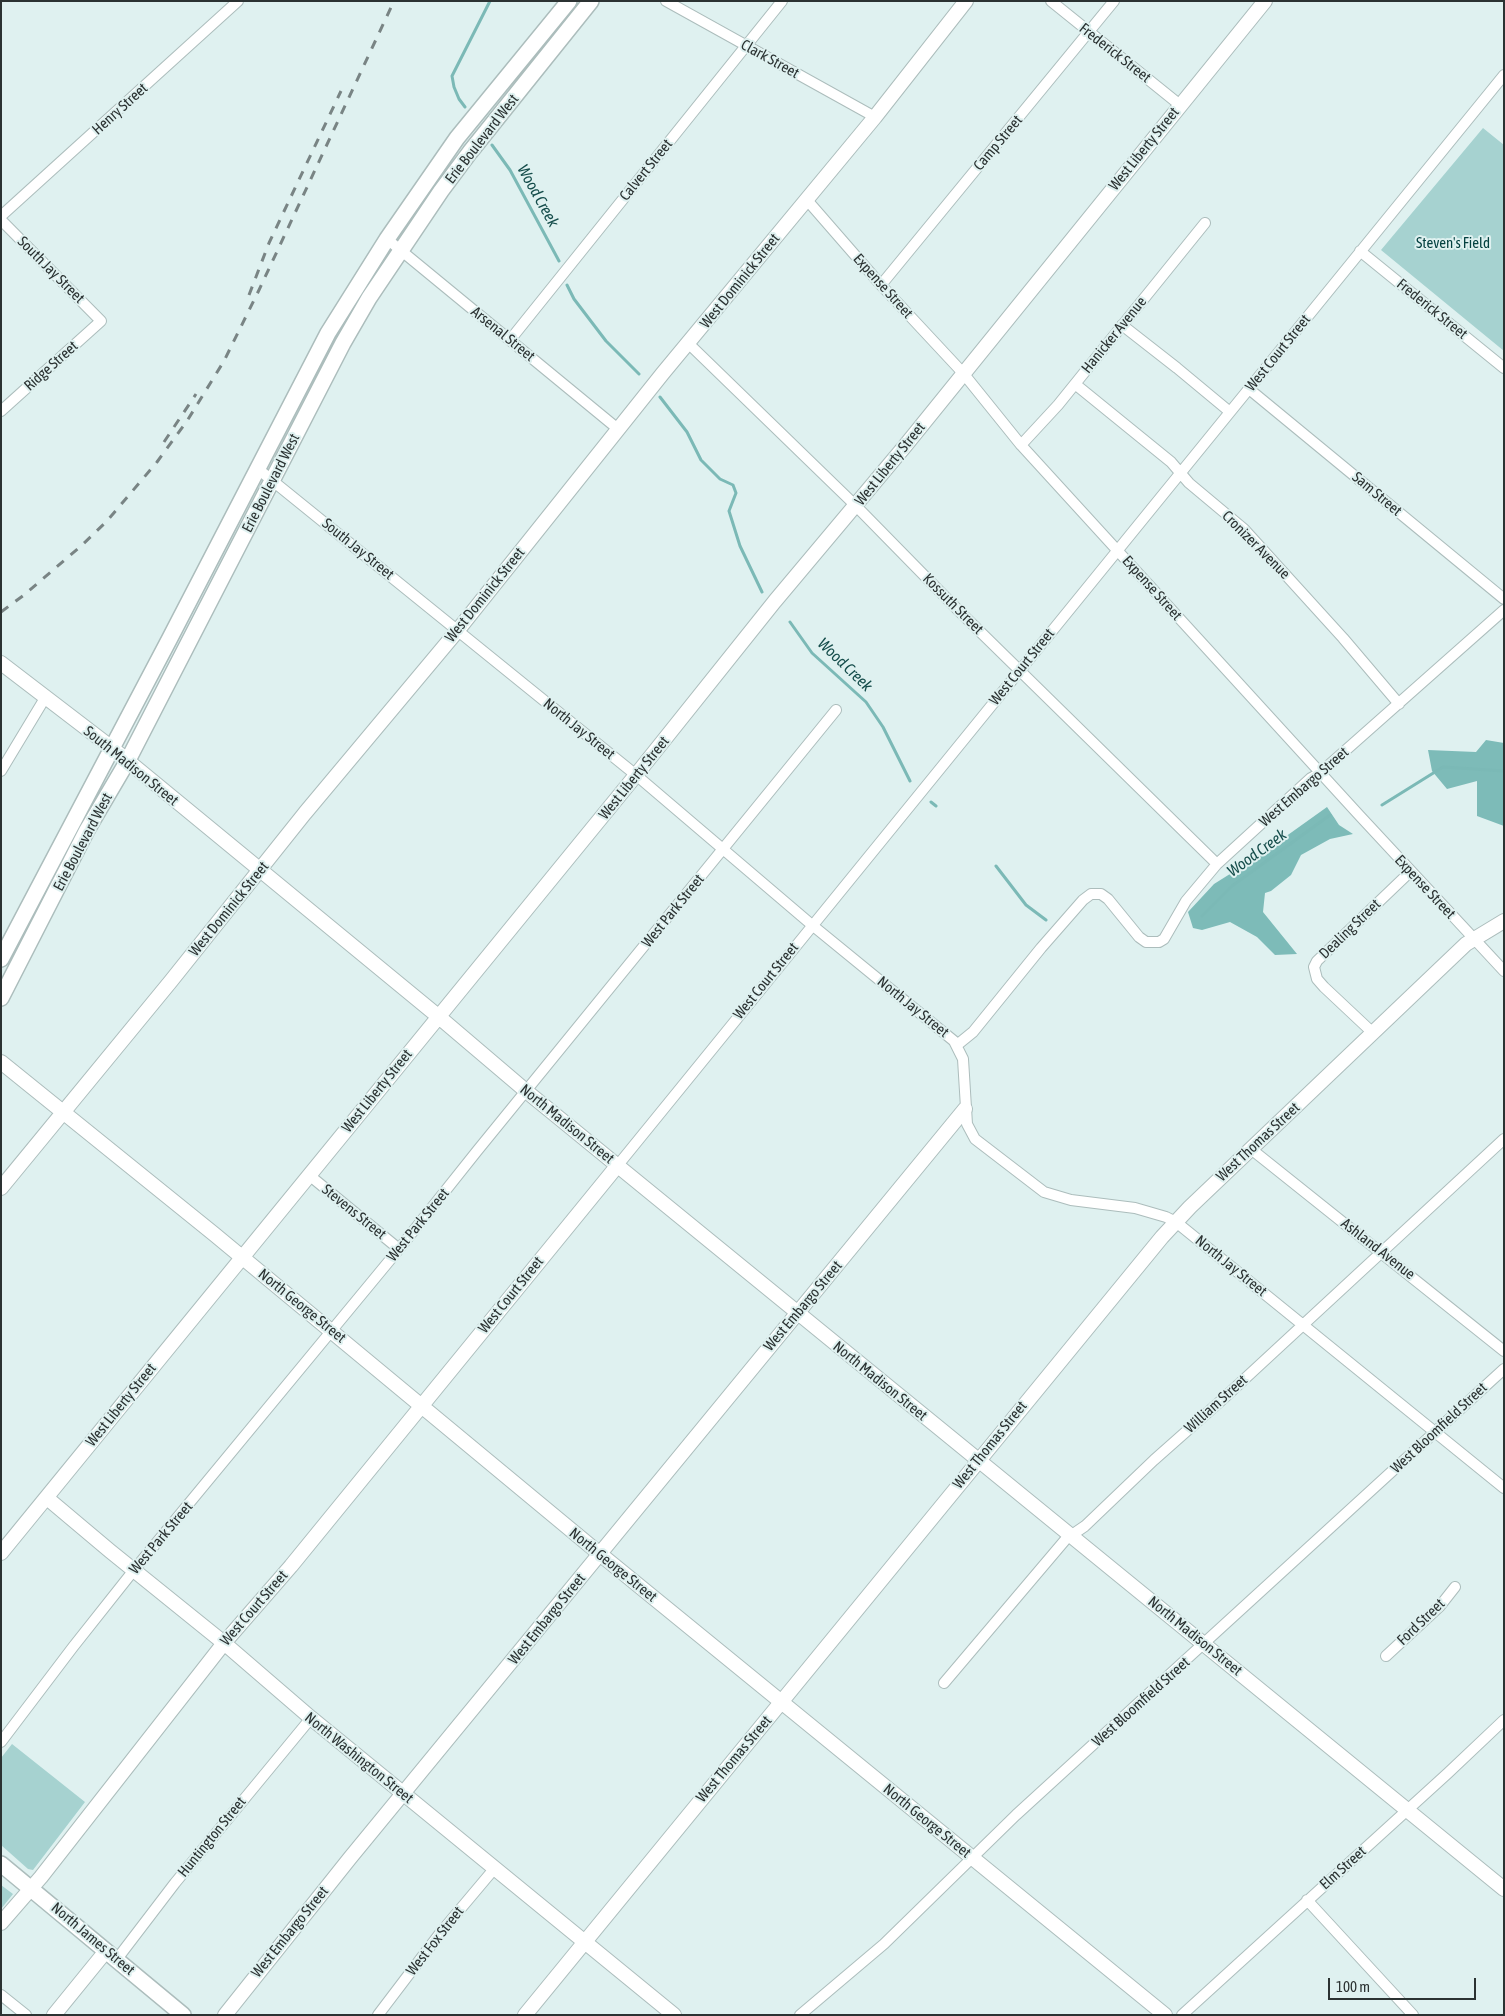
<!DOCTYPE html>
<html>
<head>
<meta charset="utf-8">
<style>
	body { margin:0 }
	#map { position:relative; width:1505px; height:2016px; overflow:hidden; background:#dff1f0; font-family:"Asap Condensed",sans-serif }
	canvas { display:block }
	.frame { position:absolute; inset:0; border:2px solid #2b3232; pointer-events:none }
	.scale { position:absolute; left:1328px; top:1978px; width:148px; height:22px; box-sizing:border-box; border:2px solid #2b3232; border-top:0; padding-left:6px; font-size:15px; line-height:18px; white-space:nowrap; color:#2b3232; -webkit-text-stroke:4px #dff1f0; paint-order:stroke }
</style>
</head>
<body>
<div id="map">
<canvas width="1505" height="2016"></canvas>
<div class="frame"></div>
<div class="scale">100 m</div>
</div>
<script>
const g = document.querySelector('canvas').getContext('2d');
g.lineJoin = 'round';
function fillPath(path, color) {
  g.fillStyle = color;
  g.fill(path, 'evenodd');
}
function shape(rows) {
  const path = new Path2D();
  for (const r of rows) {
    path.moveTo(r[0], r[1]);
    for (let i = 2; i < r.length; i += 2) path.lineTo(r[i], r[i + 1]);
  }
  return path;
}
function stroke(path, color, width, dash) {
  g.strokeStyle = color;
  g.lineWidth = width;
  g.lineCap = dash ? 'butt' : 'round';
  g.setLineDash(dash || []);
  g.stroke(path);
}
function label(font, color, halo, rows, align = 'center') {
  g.font = font + ' "Asap Condensed",sans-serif';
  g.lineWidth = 4;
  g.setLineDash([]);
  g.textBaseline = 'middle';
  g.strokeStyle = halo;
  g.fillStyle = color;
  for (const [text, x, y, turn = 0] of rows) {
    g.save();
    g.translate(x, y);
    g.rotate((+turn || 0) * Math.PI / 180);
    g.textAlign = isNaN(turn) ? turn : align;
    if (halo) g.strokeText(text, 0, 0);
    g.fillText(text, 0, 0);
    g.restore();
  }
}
fillPath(shape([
	[1483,128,1504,145,1504,351,1381,250],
	[12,1744,85,1802,33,1870,28,1869,1,1845,1,1758],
	[1,1885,13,1894,1,1909]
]), '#a6d2d0');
fillPath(shape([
	[1486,740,1504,743,1504,826,1477,816,1477,781,1447,789,1432,771,1428,750,1476,752],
	[1327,807,1339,825,1353,834,1330,839,1301,855,1291,875,1271,891,1265,893,1263,912,1297,954,1275,955,1257,937,1230,922,1202,930,1193,928,1188,912,1214,884,1257,857]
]), '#7dbbb8');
stroke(shape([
	[465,107,459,99,454,87,452,76,490,1],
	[492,145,510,170,559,261],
	[567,285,574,299,606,341,639,374],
	[660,397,687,432,701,460,720,479,733,485,736,493,729,511,740,546,762,592],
	[790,622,812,653,866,702,883,727,910,781],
	[931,802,936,806],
	[1382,805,1443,767,1504,771],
	[996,866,1026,905,1046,920],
	[1202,916,1232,886,1330,815]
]), '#7bb9b6', 3);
const street = shape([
	[666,1,875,117],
	[1051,1,1180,105],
	[807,200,881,285,963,373,1021,445,1359,815,1504,971],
	[1,216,238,1],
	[1,220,101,321,1,411],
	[387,239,618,429],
	[1360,251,1504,368],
	[881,285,1114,1],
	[1122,325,1177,368,1230,412],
	[510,340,782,1],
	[688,343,856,506,958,610,1217,864],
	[1075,384,1171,462,1189,483,1244,529,1343,638,1399,704],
	[1249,389,1504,599],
	[1021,445,1058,405,1205,223],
	[258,469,636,775,812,925,954,1041,963,1059,967,1124,975,1139,1044,1192,1071,1200,1135,1208,1166,1217,1176,1222,1504,1488],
	[1,771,45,698],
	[1373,1033,1324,987,1317,979,1314,967,1317,961,1411,871],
	[957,1045,973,1032,1041,948,1083,900,1091,894,1101,894,1108,899,1139,937,1146,942,1159,942,1164,939,1186,901,1217,864,1311,778,1320,773,1504,610],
	[1251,1149,1504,1351],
	[618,1165,1504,75],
	[309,1175,399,1249],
	[1386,1656,1440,1606,1455,1587],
	[944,1683,1066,1539,1085,1526,1154,1460,1224,1398,1504,1139],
	[1,1742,73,1647,134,1570,399,1249,477,1151,836,710],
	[1307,1900,1413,2015],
	[117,1959,175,1883,311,1718],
	[1,1995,26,2015],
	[378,2015,441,1932,494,1869],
	[800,2015,884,1944,1016,1815,1504,1369],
	[1182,2015,1448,1773,1504,1720]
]);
const secondary = shape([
	[1,663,112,748,439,1017,526,1091,1504,1889],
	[1,1062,214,1234,600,1554,1165,2015],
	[1,1188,171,981,305,813,458,630,663,373,875,117,966,1],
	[47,1498,110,1551,224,1643,311,1718,674,2015],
	[1,1553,636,775,775,601,905,446,1265,1],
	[1,1923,41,1877,224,1643,291,1566,618,1165],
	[54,2015,106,1951],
	[225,2015,350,1858,965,1109],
	[525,2015,1162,1237,1190,1207,1466,944,1504,921]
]);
const primary = shape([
	[1,959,170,638,328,333,387,239,457,138,569,1],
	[1,998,87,830,127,762,343,343,369,298,441,191,470,152,591,1],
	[1,1864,183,2015]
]);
stroke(street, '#acbdbc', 12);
stroke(secondary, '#acbdbc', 16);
stroke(primary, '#acbdbc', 18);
stroke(street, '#fff', 10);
stroke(secondary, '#fff', 14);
stroke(primary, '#fff', 15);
stroke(shape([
	[249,295,269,243,341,91],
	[164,442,196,394],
	[1,612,24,595,81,546,107,521,157,462,187,421,224,361,259,290,394,1]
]), '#798484', 3, [9, 9]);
label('15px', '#2b3232', '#dff1f0', [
	["Frederick Street",1115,53,38],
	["Clark Street",770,59,29],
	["Henry Street",120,109,-42],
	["Erie Boulevard West",482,139,-52],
	["Camp Street",998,143,-50],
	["West Liberty Street",1144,149,-51],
	["Calvert Street",646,170,-51],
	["South Jay Street",51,270,45],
	["West Dominick Street",740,281,-51],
	["Expense Street",883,286,48],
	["Frederick Street",1432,309,39],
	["Arsenal Street",503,334,39],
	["Hanicker Avenue",1114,335,-51],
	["West Court Street",1278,353,-51],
	["Ridge Street",51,366,-42],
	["West Liberty Street",890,464,-51],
	["Erie Boulevard West",271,483,-63],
	["Sam Street",1377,494,40],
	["Cronizer Avenue",1256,545,45],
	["South Jay Street",358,549,39],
	["Expense Street",1152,588,48],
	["West Dominick Street",485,595,-51],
	["Kossuth Street",953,604,45],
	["West Court Street",1022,667,-51],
	["North Jay Street",579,729,39],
	["South Madison Street",131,766,39],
	["West Liberty Street",634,778,-51],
	["West Embargo Street",1304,787,-41],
	["Erie Boulevard West",83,842,-62],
	["Expense Street",1425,887,47],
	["West Dominick Street",229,909,-51],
	["West Park Street",673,911,-51],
	["Dealing Street",1350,929,-44],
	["West Court Street",766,981,-51],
	["North Jay Street",913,1007,39],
	["West Liberty Street",377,1091,-51],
	["North Madison Street",567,1124,39],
	["West Thomas Street",1258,1142,-43],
	["Stevens Street",354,1212,39],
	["West Park Street",418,1225,-51],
	["Ashland Avenue",1378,1249,38],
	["North Jay Street",1231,1266,39],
	["West Court Street",511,1295,-51],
	["North George Street",302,1306,39],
	["West Embargo Street",803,1306,-50],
	["North Madison Street",880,1381,39],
	["William Street",1216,1404,-42],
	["West Liberty Street",121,1405,-51],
	["West Bloomfield Street",1439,1428,-43],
	["West Thomas Street",990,1445,-51],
	["West Park Street",161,1538,-50],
	["North George Street",613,1565,39],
	["West Court Street",254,1608,-49],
	["West Embargo Street",547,1619,-51],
	["Ford Street",1421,1622,-44],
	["North Madison Street",1195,1636,39],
	["West Bloomfield Street",1141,1702,-42],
	["North Washington Street",359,1758,39],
	["West Thomas Street",734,1759,-50],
	["North George Street",927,1821,39],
	["Huntington Street",212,1837,-51],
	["Elm Street",1343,1868,-42],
	["West Embargo Street",290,1932,-51],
	["North James Street",93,1939,40],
	["West Fox Street",435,1941,-52]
]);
label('15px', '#044140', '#dff1f0', [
	["Steven's Field",1453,243]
]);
label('italic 16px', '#154d4b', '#dff1f0', [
	["Wood Creek",538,196,61],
	["Wood Creek",845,665,44],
	["Wood Creek",1257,853,-36]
]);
</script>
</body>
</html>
